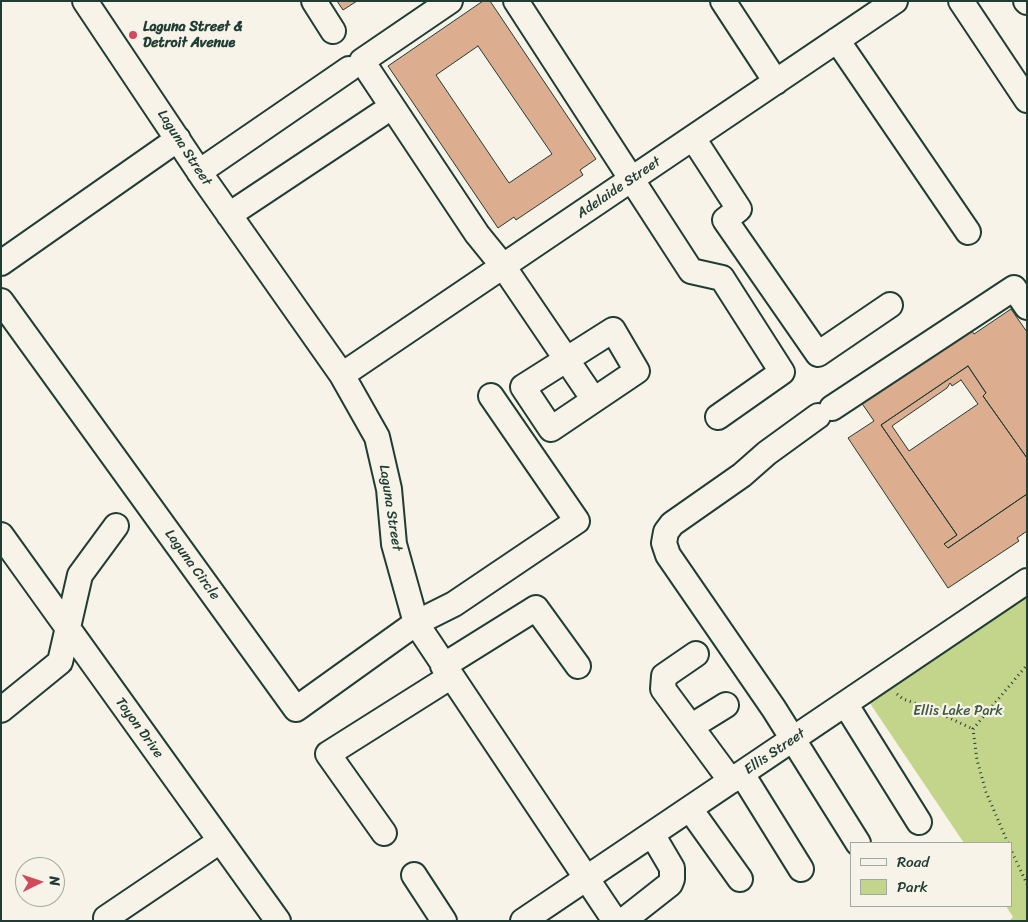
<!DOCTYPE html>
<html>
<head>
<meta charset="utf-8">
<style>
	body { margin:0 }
	#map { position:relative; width:1028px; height:922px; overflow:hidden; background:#f7f3e8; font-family:Sriracha,sans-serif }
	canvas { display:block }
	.frame { position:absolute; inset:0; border:2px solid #1f3d34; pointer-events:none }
	.legend { position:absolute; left:850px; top:842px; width:162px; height:65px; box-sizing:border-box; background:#f7f3e8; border:1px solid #a1aaa0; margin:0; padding:6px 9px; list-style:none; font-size:15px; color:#1f3d34 }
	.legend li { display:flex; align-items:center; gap:10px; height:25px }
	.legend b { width:25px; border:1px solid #a1aaa0 }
	.north { position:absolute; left:15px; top:857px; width:50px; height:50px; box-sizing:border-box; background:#f7f3e8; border:1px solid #a1aaa0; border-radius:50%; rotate:86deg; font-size:14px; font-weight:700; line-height:20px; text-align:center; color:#1f3d34 }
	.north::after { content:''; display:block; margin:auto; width:18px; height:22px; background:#d1495b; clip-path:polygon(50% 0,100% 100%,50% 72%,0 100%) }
</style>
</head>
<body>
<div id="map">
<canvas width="1028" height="922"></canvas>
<div class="frame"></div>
<ul class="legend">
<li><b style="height:6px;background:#f7f3e8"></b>Road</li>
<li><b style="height:14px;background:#c3d58a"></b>Park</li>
</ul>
<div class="north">N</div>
</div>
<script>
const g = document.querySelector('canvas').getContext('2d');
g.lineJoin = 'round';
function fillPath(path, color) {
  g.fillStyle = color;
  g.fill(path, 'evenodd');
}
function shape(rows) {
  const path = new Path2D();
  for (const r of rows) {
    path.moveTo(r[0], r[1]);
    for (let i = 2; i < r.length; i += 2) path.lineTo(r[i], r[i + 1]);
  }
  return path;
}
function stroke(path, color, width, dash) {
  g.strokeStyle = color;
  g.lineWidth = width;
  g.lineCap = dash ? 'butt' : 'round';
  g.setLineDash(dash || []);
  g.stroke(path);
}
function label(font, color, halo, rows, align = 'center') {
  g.font = font + ' Sriracha,sans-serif';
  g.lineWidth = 4.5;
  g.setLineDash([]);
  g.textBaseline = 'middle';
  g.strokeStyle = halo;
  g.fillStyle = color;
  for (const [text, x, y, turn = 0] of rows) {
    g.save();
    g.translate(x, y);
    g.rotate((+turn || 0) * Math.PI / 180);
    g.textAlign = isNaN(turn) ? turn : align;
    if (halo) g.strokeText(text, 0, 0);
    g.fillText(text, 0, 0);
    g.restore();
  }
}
fillPath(shape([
	[1027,581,1027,921,1009,921,1013,917,1006,906,1012,906,1012,843,964,843,863,693]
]), '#c3d58a');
const building = shape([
	[337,1,357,1,343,10,337,1],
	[483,1,490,1,596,159,580,170,583,175,516,220,514,217,498,228,388,66,483,1],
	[478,46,552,154,509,183,436,75,478,46],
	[1011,309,1027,332,1027,458,983,396,986,393,968,366,881,425,957,535,944,544,948,548,1027,494,1027,531,1017,538,1019,541,948,588,848,438,874,421,861,402,970,328,974,334,1011,309],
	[968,366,986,393,983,396,1027,458,1027,494,948,548,944,544,957,535,881,425,968,366],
	[961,380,978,404,909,451,892,426,947,388,950,383,952,386,961,380]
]);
fillPath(building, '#ddad8f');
stroke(building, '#1f3d34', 1);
const minor = shape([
	[85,1,204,179,342,375,377,437,389,489,394,544,416,623,615,921],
	[314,1,333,31],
	[450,1,362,61,477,234,503,266,594,400],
	[516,1,691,271,722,278,782,372,718,417],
	[723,1,776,82],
	[961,1,1027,100],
	[1026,1,1027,2],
	[837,40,968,232],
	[693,138,739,209,725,220,818,354,890,305],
	[199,172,349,69],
	[229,215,381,114],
	[1,263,178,139],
	[1,301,296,709,416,623,454,604,577,521,491,396],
	[613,330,637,371,551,429,523,387,613,330],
	[342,375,895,1],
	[832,408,1014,288,1027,307],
	[818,416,767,453,742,475,672,524,666,532,664,543,668,555,774,709,858,843],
	[1,535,278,921],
	[696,654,664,676,663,689,731,781],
	[443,666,536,608,578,666],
	[846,705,919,822],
	[1,710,60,662,80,575,116,526],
	[692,726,726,705],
	[742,774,801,869],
	[690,809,740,879],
	[384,833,328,754,450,677],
	[414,875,444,921],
	[106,918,220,841],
	[523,921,1027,581],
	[623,921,670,884,672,879,672,868,652,834]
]);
stroke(minor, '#1f3d34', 28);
stroke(shape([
	[897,694,903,699,928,708,973,729],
	[1008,843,986,792,977,760,973,729,1027,665],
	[1012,852,1027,884]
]), '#1f3d34', 3, [1, 4]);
stroke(minor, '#f7f3e8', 24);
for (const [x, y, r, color] of [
	[133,35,5,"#d1495b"]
]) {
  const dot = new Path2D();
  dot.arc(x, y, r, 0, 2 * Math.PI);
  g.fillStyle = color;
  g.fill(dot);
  stroke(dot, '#f7f3e8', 2);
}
label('bold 14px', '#1f3d34', '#f7f3e8', [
	["Laguna Street &",143,27],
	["Detroit Avenue",143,43]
], 'left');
label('14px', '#1f3d34', '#f7f3e8', [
	["Laguna Street",184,148,57],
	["Adelaide Street",619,188,-34],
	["Laguna Street",390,508,81],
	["Laguna Circle",192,565,54],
	["Toyon Drive",139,728,54],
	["Ellis Street",775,752,-34]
]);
label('14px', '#405b45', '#f7f3e8', [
	["Ellis Lake Park",958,711]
]);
</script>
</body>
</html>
